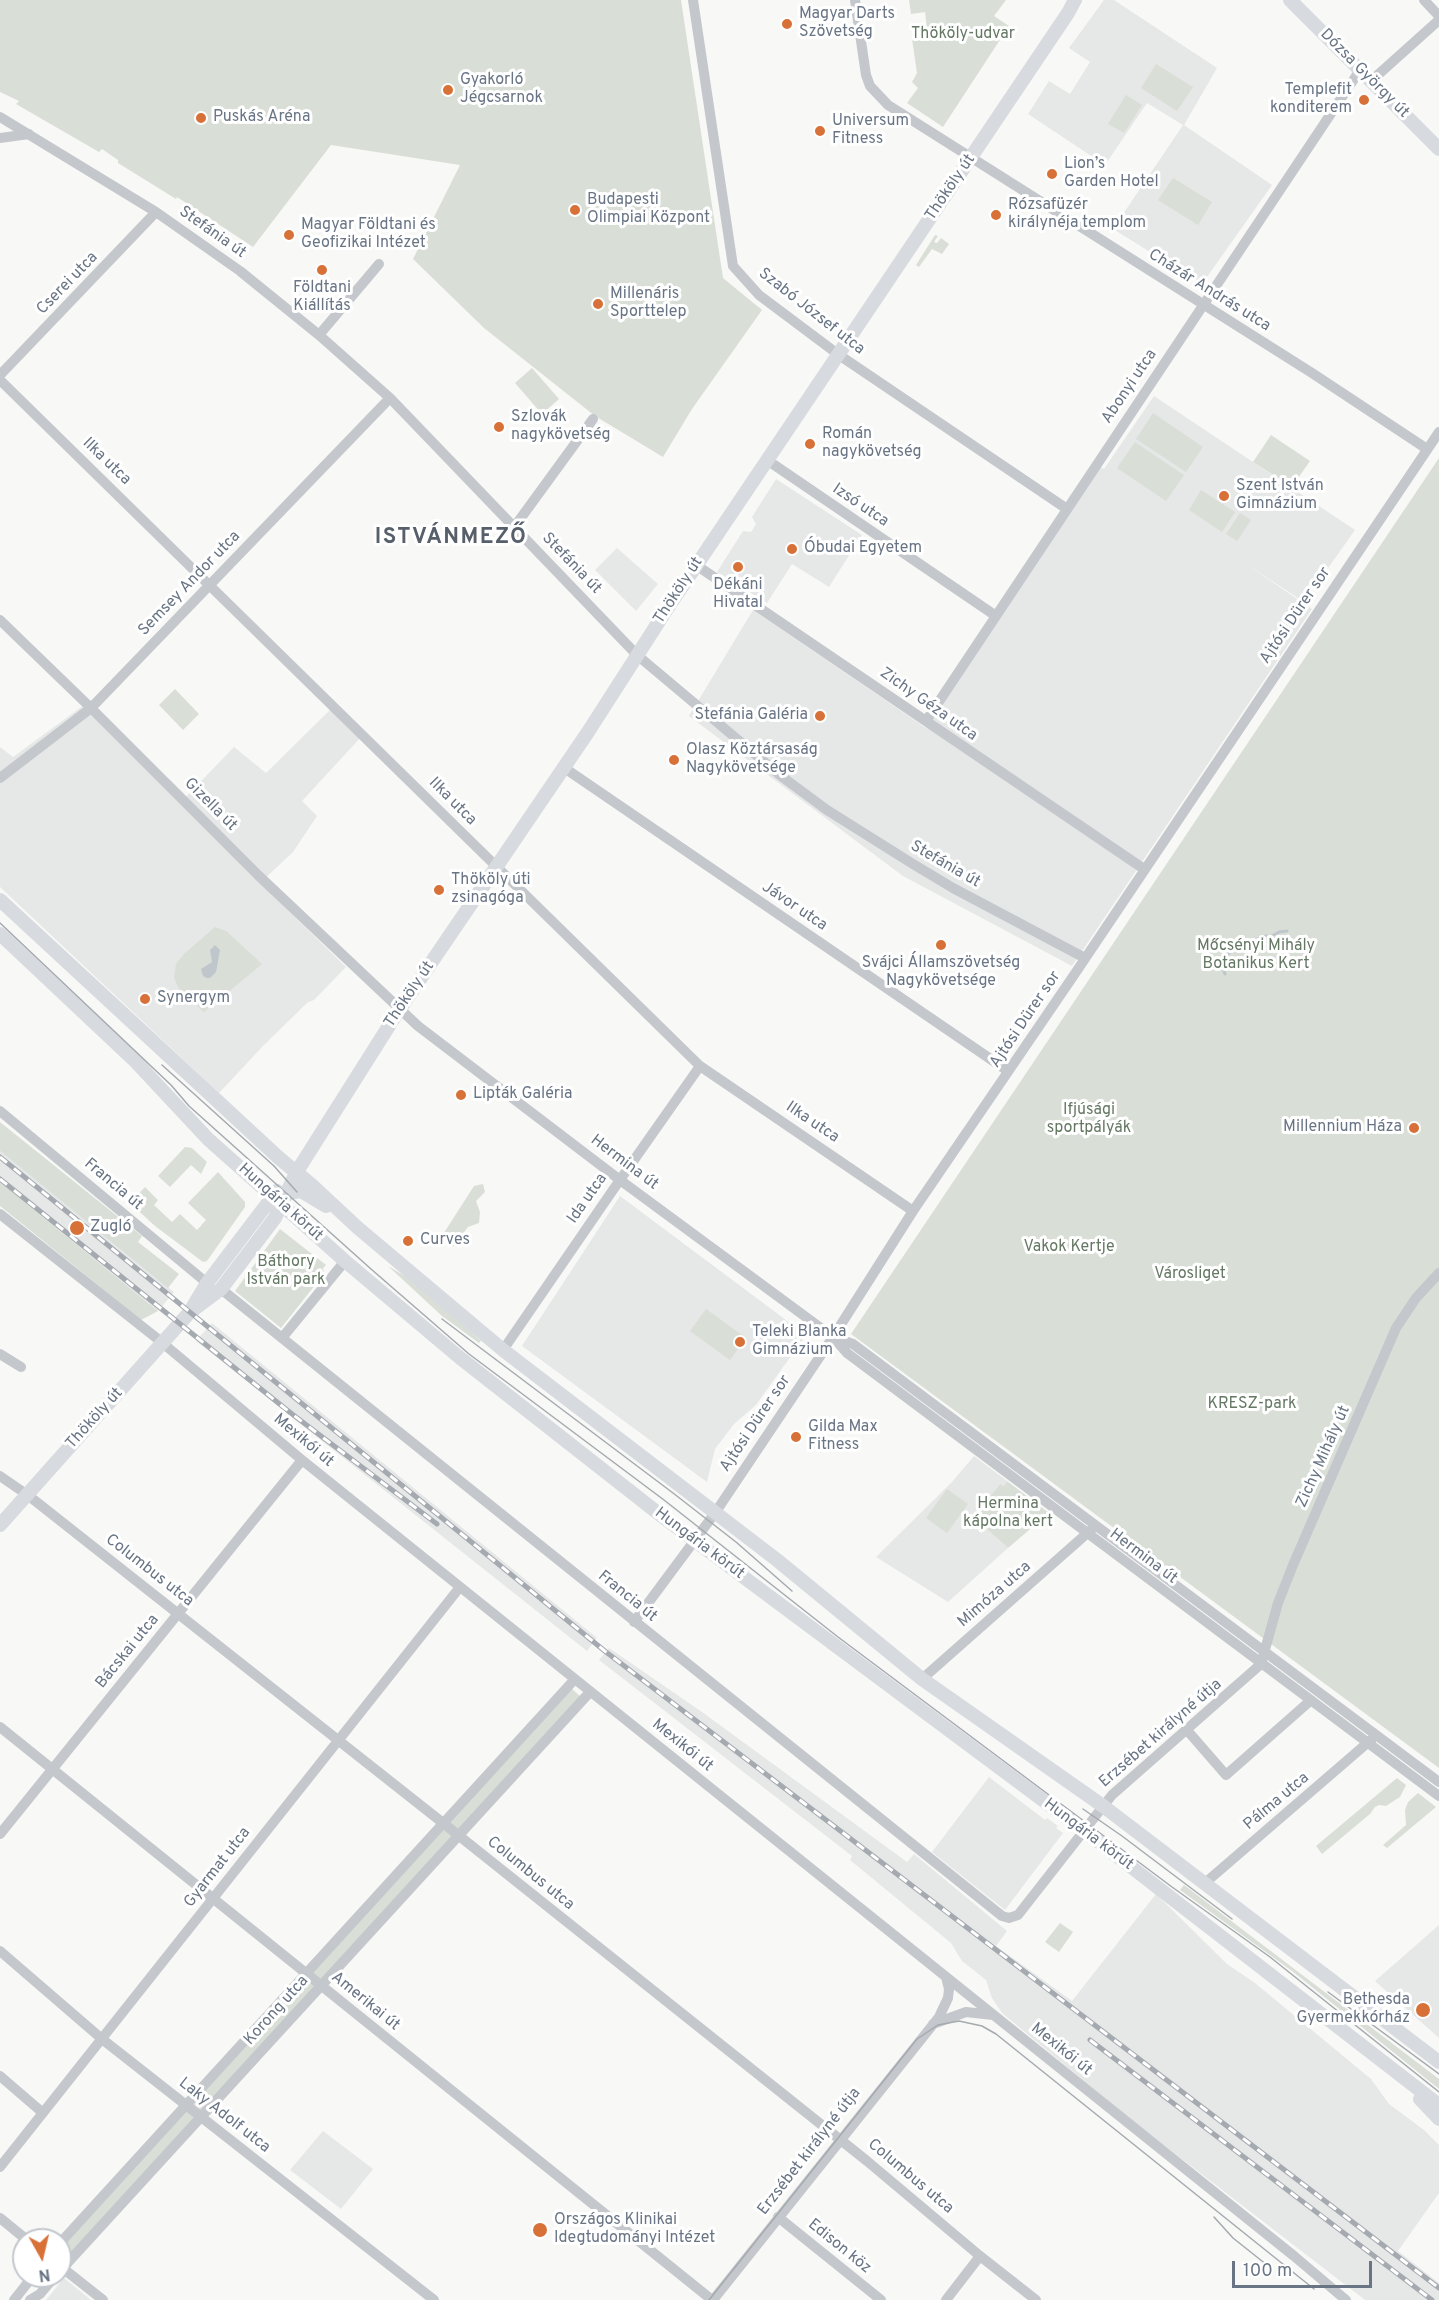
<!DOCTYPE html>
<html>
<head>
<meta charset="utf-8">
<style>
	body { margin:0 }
	#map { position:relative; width:1439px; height:2300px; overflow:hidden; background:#f8f8f6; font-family:Overpass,sans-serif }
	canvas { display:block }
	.north { position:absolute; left:12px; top:2228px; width:60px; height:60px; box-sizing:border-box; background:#fff; border:2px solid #c3c8ce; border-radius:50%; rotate:172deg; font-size:16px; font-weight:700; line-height:24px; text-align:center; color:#697585 }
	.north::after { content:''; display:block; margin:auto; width:21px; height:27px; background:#d87137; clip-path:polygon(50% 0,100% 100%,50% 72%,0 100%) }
	.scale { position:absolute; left:1232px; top:2261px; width:140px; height:27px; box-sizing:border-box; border:3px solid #697585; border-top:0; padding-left:8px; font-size:18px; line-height:21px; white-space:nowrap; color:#697585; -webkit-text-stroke:4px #fff; paint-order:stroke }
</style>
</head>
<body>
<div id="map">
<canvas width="1439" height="2300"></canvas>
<div class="north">N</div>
<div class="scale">100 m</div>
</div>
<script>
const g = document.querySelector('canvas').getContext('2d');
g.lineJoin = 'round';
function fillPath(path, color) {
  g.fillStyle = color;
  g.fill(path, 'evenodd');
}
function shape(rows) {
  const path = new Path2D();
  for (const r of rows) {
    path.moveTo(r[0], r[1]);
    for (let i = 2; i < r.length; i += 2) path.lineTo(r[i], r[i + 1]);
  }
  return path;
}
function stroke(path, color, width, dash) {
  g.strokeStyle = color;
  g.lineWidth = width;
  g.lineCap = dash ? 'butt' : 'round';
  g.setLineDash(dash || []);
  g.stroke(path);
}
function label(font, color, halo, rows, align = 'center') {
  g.font = font + ' Overpass,sans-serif';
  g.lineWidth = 6;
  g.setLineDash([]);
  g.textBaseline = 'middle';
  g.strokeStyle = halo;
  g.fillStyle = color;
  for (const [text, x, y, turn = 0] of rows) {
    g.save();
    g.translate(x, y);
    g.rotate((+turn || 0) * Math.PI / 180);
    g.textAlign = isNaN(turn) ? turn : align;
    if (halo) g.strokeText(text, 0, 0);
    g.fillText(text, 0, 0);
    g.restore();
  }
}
fillPath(shape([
	[1104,0,1114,0,1217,68,1184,125,1272,185,1202,284,1113,229,1183,125,1147,103,1105,165,1028,114,1049,81,1070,94,1090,62,1069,48],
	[1154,396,1355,530,1304,602,1243,562,1312,609,1072,966,903,876,689,716,753,610,926,728,1100,467,1104,469],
	[776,479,862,535,829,587,792,564,767,603,717,572,743,531,751,532,756,524,752,517],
	[617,548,658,584,636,611,595,570],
	[84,705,181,802,234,747,266,773,332,708,362,736,302,801,317,816,293,852,260,883,346,967,314,1000,308,1002,264,1045,219,1093,0,887,0,747,13,757],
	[0,1151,174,1292,158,1311,0,1182],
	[620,1196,806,1335,756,1405,734,1424,715,1449,707,1482,522,1346],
	[212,1323,597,1638,587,1651,196,1341],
	[974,1456,1007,1481,1004,1486,1000,1484,973,1517,1008,1548,948,1602,876,1557,952,1482],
	[609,1648,702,1712,907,1862,914,1854,1007,1931,996,1946,1072,2001,1156,1894,1227,1964,1255,1983,1371,2079,1389,2104,1424,2130,1439,2145,1439,2193,1398,2251,1439,2283,1439,2300,1365,2300,1130,2119,1002,2013,992,1998,986,1980,962,1961,951,1943,850,1860,852,1856,599,1660],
	[989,1777,1045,1820,1047,1818,1058,1826,1056,1828,1063,1833,1005,1910,932,1852],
	[1439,1925,1439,2038,1375,1981],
	[323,2131,373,2169,341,2209,290,2170],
	[64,2278,91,2300,46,2300]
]), '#e6e7e7');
fillPath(shape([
	[0,0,681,0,723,278,762,310,692,409,663,457,595,416,484,328,413,259,460,165,331,145,253,247,177,197,176,199,118,163,118,160,102,149,99,152,16,104,19,101,0,92],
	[909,0,1006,0,994,16,1009,26,943,127,907,103,918,88,912,82,917,73,912,39,928,36,925,12,911,14],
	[1156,64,1193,87,1177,111,1141,88],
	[1126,95,1142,105,1124,133,1108,124],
	[1173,178,1212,202,1198,225,1158,200],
	[935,235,938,236,934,242,937,243,941,238,949,244,942,254,932,249,919,267,916,265],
	[532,368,559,399,542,414,515,383],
	[1153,413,1203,447,1186,472,1136,439],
	[1271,435,1310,461,1292,487,1253,462],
	[1135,442,1184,475,1166,501,1117,468],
	[1439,458,1439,1768,851,1334],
	[1201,490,1235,512,1222,532,1189,510],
	[1240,513,1251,520,1237,541,1226,534],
	[175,689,199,714,183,730,159,705],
	[215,927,226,931,262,964,204,1012,179,989,174,978,176,964,184,954],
	[0,1122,142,1236,138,1242,179,1274,168,1288,0,1151],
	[185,1147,192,1148,207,1162,201,1174,191,1165,170,1187,158,1176],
	[218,1172,245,1202,245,1207,207,1261,203,1262,155,1226,130,1203,145,1187,158,1200,154,1205,172,1222,180,1214,197,1230,206,1220,188,1203],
	[0,1182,158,1311,141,1320,0,1206],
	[483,1184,485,1192,476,1201,480,1212,479,1223,468,1227,453,1247,440,1239,474,1186],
	[280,1229,326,1265,323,1268,324,1274,281,1328,235,1291],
	[388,1266,415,1282,481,1341,479,1343,442,1316],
	[706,1309,746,1338,730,1360,690,1331],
	[1007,1481,1049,1513,1008,1548,973,1517,1000,1484,1004,1486],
	[947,1489,968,1504,947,1533,926,1518],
	[571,1688,581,1697,64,2260,60,2257,60,2249],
	[1397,1778,1406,1785,1400,1797,1386,1806,1379,1805,1375,1807,1370,1814,1322,1854,1316,1846],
	[1418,1793,1436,1807,1387,1848,1383,1845,1406,1825,1405,1810,1408,1802],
	[1184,1885,1439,2079,1439,2089,1292,1971,1180,1890],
	[1060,1923,1073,1932,1059,1952,1045,1942]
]), '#d9dfd7');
fillPath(shape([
	[215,945,220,950,216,972,210,978,207,978,203,976,201,969,212,962,210,950]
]), '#bfc6cc');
stroke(shape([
	[1225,974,1220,958,1225,957,1232,950,1237,950,1249,943,1252,944,1255,940,1266,936,1270,937,1279,932,1287,931]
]), '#bfc6cc', 3);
stroke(shape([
	[693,0,733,266,759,295,839,355,1067,509],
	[855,0,866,75,870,86,888,105,1312,373,1427,449],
	[1424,0,1439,16],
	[1371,81,1439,20],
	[0,117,156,212,240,271,319,335,390,398,637,655,781,776,827,810,913,864,953,888,1085,958],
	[0,138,29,134],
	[319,335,379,264],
	[0,375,156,212],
	[0,380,700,1066,913,1211],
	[767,460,996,616],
	[515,526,593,419],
	[696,565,1144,869],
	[0,620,91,708,259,876,418,1026,620,1180,833,1337,847,1353,1439,1796],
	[926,721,1360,70],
	[563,767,1008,1071],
	[0,778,91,708,390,398],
	[0,1111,207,1283],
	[0,1214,159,1340,302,1460,1294,2256,1346,2300],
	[221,1289,1002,1916,1009,1918,1018,1915,1112,1795,1261,1664,1278,1603,1293,1565,1396,1328,1416,1298,1439,1273],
	[282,1338,345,1261],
	[836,1338,853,1344,1439,1782],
	[503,1350,615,1187,700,1066],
	[0,1354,21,1367],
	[0,1476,29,1496,443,1823,867,2161,980,2256,1036,2300],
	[634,1622,715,1513,833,1337,913,1211,1074,975,1439,432],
	[922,1679,1092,1529],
	[0,1727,712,2300],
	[1186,1729,1226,1775,1310,1701],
	[0,1834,302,1460],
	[1205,1883,1372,1739],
	[0,1951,102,2039,434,2300],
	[933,2024,966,2012,993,2015],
	[0,2076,43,2113],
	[0,2167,460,1587],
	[778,2217,881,2300],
	[0,2218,27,2240],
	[60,2243,574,1680],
	[60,2266,103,2300],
	[60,2271,590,1692],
	[14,2300,33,2276],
	[30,2300,40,2294,55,2276],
	[713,2300,939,2017,948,1998,949,1989,946,1977],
	[946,2300,980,2256]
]), '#c4c7cb', 10);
stroke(shape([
	[1290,0,1439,149],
	[0,900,279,1158,314,1187,358,1228,503,1350,777,1560,922,1679,1103,1806,1439,2062],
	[0,934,136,1062,208,1139,345,1261,459,1357,663,1517,1099,1842,1439,2105],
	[281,1194,301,1191,326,1206],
	[189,1313,221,1289,275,1218,296,1173,399,1010,588,732,665,612,1068,13,1075,0],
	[0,1525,189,1313,207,1283,277,1191],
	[1420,2099,1439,2119]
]), '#d7dadf', 14);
stroke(shape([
	[0,923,171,1085,189,1106,371,1269,469,1354,664,1500,838,1637,1172,1887,1270,1957,1439,2092],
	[162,1065,274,1166,297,1192],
	[442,1319,673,1493,736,1542,792,1591],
	[1083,1809,1122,1836,1232,1919],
	[1328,1992,1439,2074],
	[1214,2217,1233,2238,1272,2269],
	[709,2300,917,2039,938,2025,959,2021,982,2026,996,2034,1314,2289]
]), '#a5aab0', 1.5);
const rail = shape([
	[0,1157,606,1652,1439,2288],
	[0,1179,292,1414,437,1524],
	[1090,2040,1432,2300]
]);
stroke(rail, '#a5aab0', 5);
stroke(rail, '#fff', 3, [9]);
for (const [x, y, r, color] of [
	[787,24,6,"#d87137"],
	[448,90,6,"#d87137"],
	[1364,100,6,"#d87137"],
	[201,118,6,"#d87137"],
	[820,131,6,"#d87137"],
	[1052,174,6,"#d87137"],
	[575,210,6,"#d87137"],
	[996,215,6,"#d87137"],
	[289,235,6,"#d87137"],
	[322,270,6,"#d87137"],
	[598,304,6,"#d87137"],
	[499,427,6,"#d87137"],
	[810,444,6,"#d87137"],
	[1224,496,6,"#d87137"],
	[792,549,6,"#d87137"],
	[738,567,6,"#d87137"],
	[820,716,6,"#d87137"],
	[674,760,6,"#d87137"],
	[439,890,6,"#d87137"],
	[941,945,6,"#d87137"],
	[145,999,6,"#d87137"],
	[461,1095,6,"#d87137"],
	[1414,1128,6,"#d87137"],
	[77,1228,8,"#d87137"],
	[408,1241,6,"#d87137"],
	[740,1342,6,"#d87137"],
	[796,1437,6,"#d87137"],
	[1423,2010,8,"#d87137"],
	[540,2230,8,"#d87137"]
]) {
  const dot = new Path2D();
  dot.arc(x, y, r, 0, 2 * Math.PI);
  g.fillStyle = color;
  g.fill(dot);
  stroke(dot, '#fff', 2);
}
label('16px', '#697585', '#fff', [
	["Magyar Darts",799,15],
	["Szövetség",799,33],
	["Gyakorló",460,81],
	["Jégcsarnok",460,99],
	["Templefit",1352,91,"right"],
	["konditerem",1352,109,"right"],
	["Puskás Aréna",213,118],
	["Universum",832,122],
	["Fitness",832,140],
	["Lion’s",1064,165],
	["Garden Hotel",1064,183],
	["Budapesti",587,201],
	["Olimpiai Központ",587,219],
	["Rózsafüzér",1008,206],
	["királynéja templom",1008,224],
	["Magyar Földtani és",301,226],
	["Geofizikai Intézet",301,244],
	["Földtani",322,289,"center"],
	["Kiállítás",322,307,"center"],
	["Millenáris",610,295],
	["Sporttelep",610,313],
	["Szlovák",511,418],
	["nagykövetség",511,436],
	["Román",822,435],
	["nagykövetség",822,453],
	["Szent István",1236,487],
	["Gimnázium",1236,505],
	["Óbudai Egyetem",804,549],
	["Dékáni",738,586,"center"],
	["Hivatal",738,604,"center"],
	["Stefánia Galéria",808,716,"right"],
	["Olasz Köztársaság",686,751],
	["Nagykövetsége",686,769],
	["Thököly úti",451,881],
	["zsinagóga",451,899],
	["Svájci Államszövetség",941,964,"center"],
	["Nagykövetsége",941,982,"center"],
	["Synergym",157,999],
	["Lipták Galéria",473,1095],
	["Millennium Háza",1402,1128,"right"],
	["Zugló",90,1228],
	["Curves",420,1241],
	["Teleki Blanka",752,1333],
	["Gimnázium",752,1351],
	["Gilda Max",808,1428],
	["Fitness",808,1446],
	["Bethesda",1410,2001,"right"],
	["Gyermekkórház",1410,2019,"right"],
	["Országos Klinikai",554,2221],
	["Idegtudományi Intézet",554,2239]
], 'left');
label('16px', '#657864', '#fff', [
	["Thököly-udvar",963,35],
	["Mőcsényi Mihály",1256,947],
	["Botanikus Kert",1256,965],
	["Ifjúsági",1089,1111],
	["sportpályák",1089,1129],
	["Vakok Kertje",1069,1248],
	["Báthory",286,1263],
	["István park",286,1281],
	["Városliget",1190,1275],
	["KRESZ-park",1252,1405],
	["Hermina",1008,1505],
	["kápolna kert",1008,1523]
]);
label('16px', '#697585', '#fff', [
	["Dózsa György út",1364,74,45],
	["Thököly út",951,188,-56],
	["Stefánia út",212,233,35],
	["Cserei utca",68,284,-46],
	["Cházár András utca",1209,291,32],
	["Szabó József utca",811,312,38],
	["Abonyi utca",1130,387,-56],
	["Ilka utca",106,462,44],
	["Izsó utca",860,506,34],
	["Stefánia út",571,564,46],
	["Semsey Andor utca",190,584,-46],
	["Thököly út",679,591,-57],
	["Ajtósi Dürer sor",1296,616,-56],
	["Zichy Géza utca",928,705,35],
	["Ilka utca",452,802,45],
	["Gizella út",210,805,45],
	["Stefánia út",945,865,30],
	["Jávor utca",794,907,34],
	["Thököly út",410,995,-56],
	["Ajtósi Dürer sor",1026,1020,-56],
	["Ilka utca",812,1123,34],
	["Hermina út",624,1163,37],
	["Francia út",113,1185,40],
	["Ida utca",588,1199,-55],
	["Hungária körút",280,1203,42],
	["Thököly út",95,1419,-48],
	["Ajtósi Dürer sor",756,1424,-56],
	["Mexikói út",303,1441,40],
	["Zichy Mihály út",1324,1457,-66],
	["Hungária körút",699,1544,37],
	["Hermina út",1143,1557,37],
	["Columbus utca",149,1571,38],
	["Mimóza utca",995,1595,-41],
	["Francia út",627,1597,39],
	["Bácskai utca",128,1652,-51],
	["Erzsébet királyné útja",1161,1734,-41],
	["Mexikói út",682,1746,39],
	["Pálma utca",1277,1802,-40],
	["Hungária körút",1088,1835,37],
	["Gyarmat utca",218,1868,-52],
	["Columbus utca",530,1874,39],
	["Amerikai út",365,2002,39],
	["Korong utca",277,2011,-48],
	["Mexikói út",1061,2050,39],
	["Laky Adolf utca",224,2116,38],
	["Erzsébet királyné útja",810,2152,-52],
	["Columbus utca",910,2177,40],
	["Edison köz",839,2247,39]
]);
g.letterSpacing = '1.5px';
label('bold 22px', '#575f6b', '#fff', [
	["ISTVÁNMEZŐ",451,539]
]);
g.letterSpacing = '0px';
</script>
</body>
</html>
